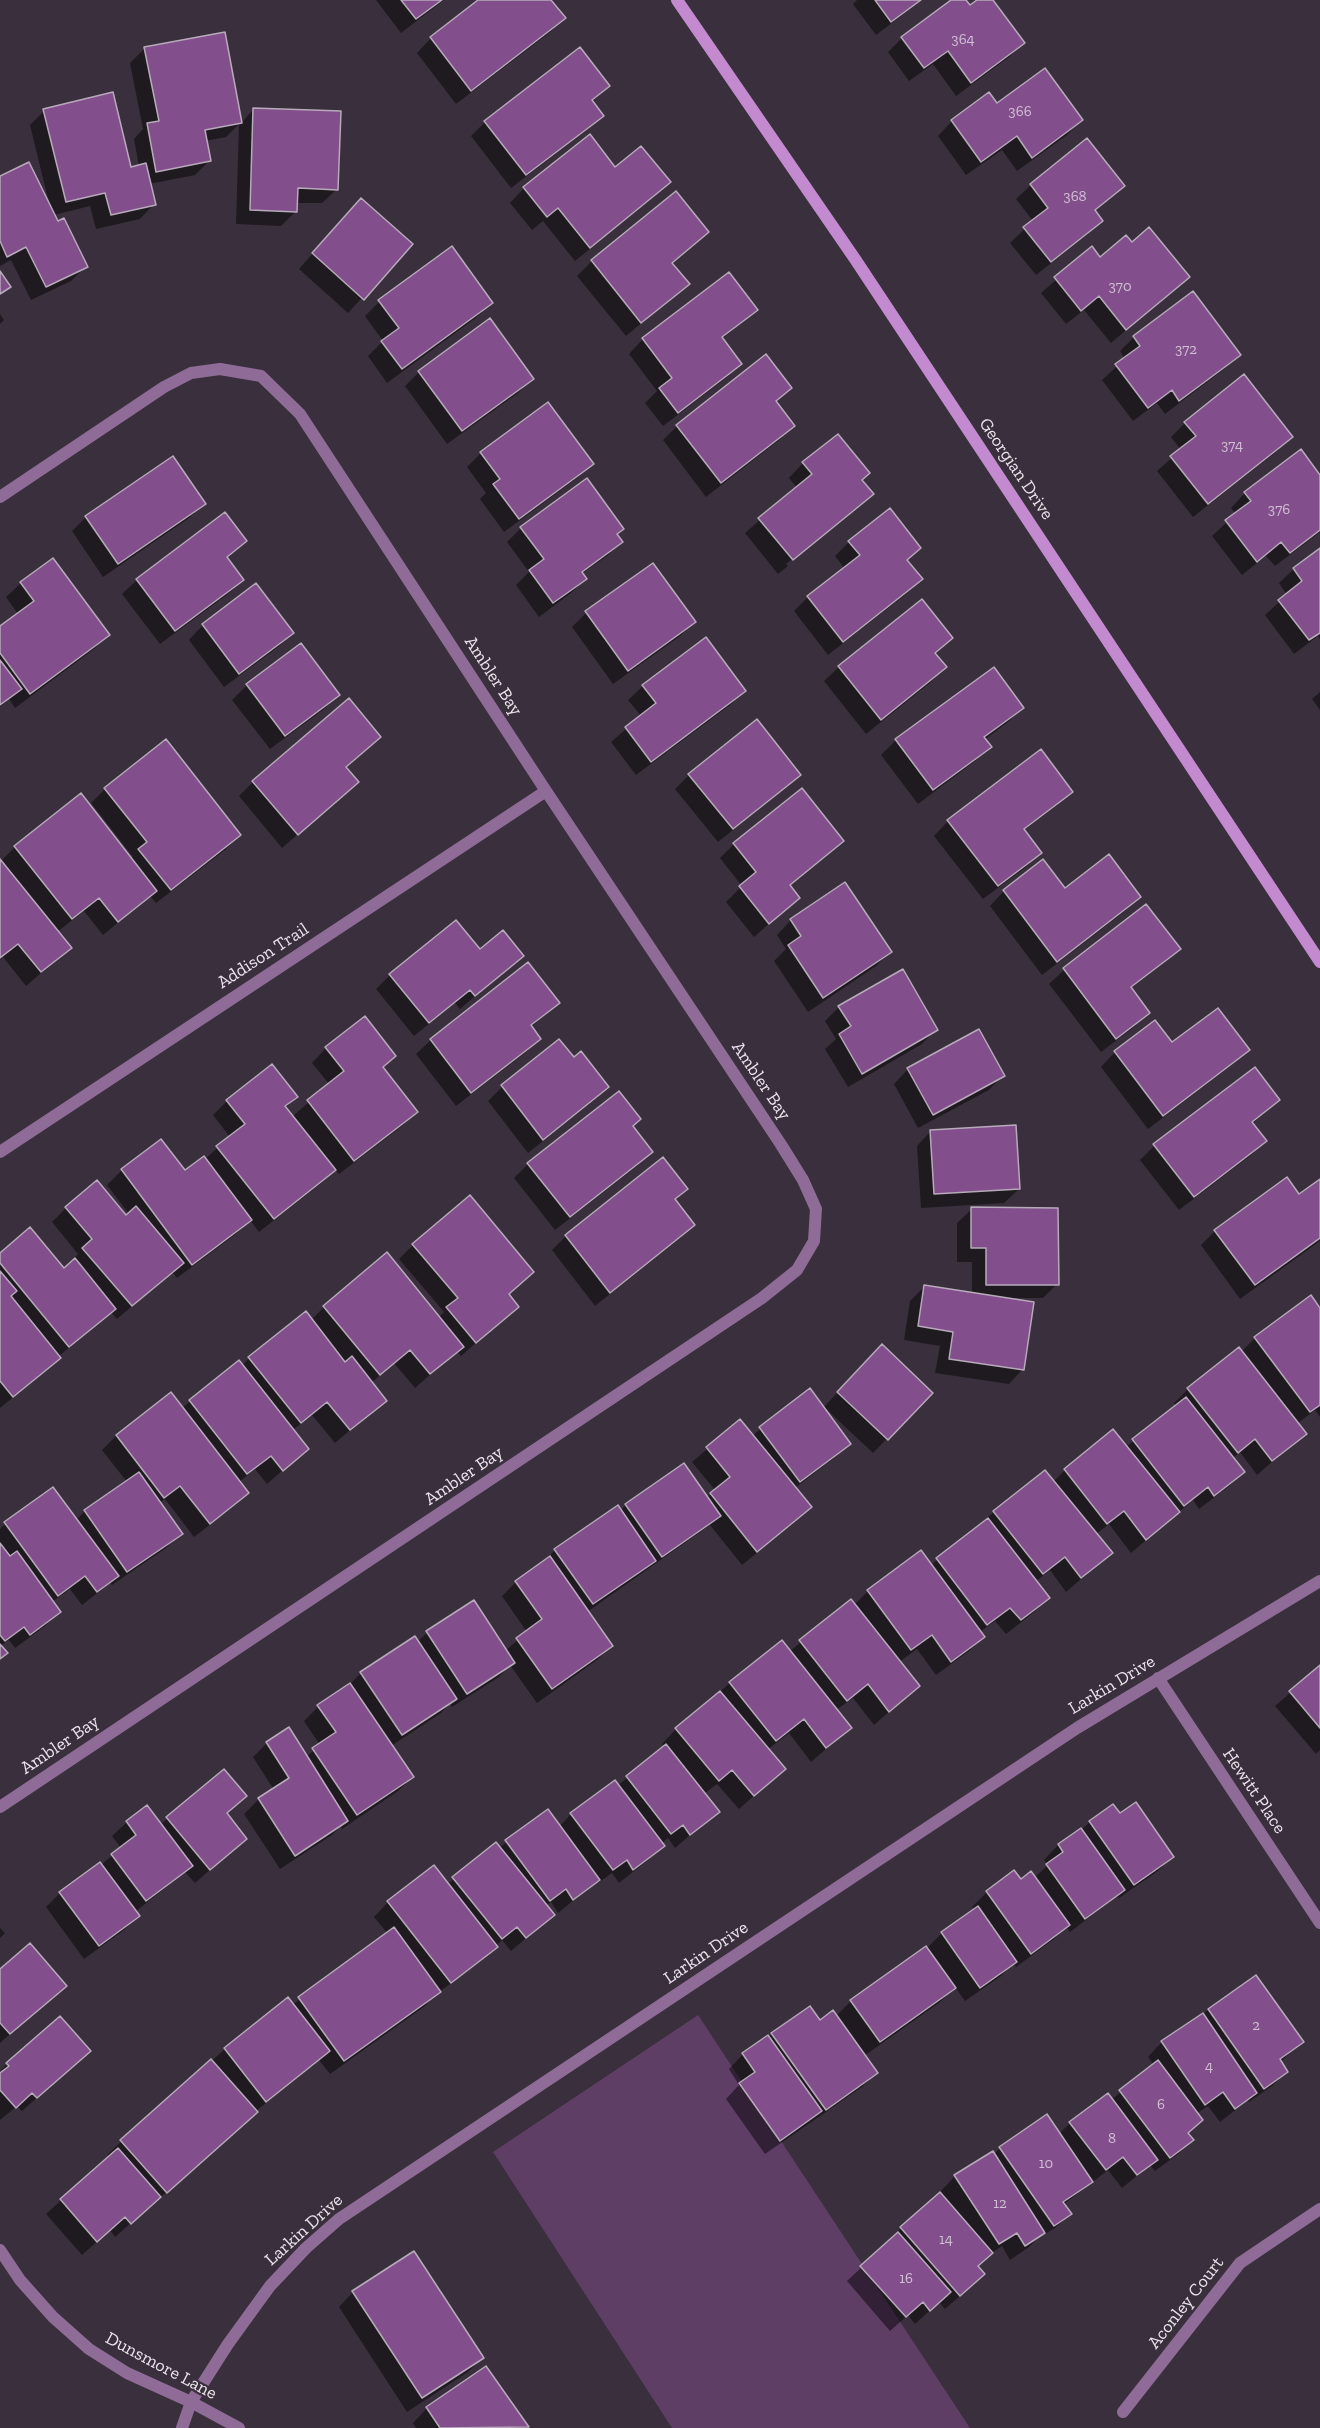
<!DOCTYPE html>
<html>
<head>
<meta charset="utf-8">
<style>
	body { margin:0 }
	canvas { display:block; background:#3a2f3c }
</style>
</head>
<body>
<canvas width="1320" height="2428"></canvas>
<script>
const g = document.querySelector('canvas').getContext('2d');
g.lineJoin = 'round';
function fillPath(path, color) {
  g.fillStyle = color;
  g.fill(path, 'evenodd');
}
function shape(rows) {
  const path = new Path2D();
  for (const r of rows) {
    path.moveTo(r[0], r[1]);
    for (let i = 2; i < r.length; i += 2) path.lineTo(r[i], r[i + 1]);
  }
  return path;
}
function stroke(path, color, width, dash) {
  g.strokeStyle = color;
  g.lineWidth = width;
  g.lineCap = dash ? 'butt' : 'round';
  g.setLineDash(dash || []);
  g.stroke(path);
}
function label(font, color, halo, rows, align = 'center') {
  g.font = font + ' "Zilla Slab",serif';
  g.lineWidth = 4.5;
  g.setLineDash([]);
  g.textBaseline = 'middle';
  g.strokeStyle = halo;
  g.fillStyle = color;
  for (const [text, x, y, turn = 0] of rows) {
    g.save();
    g.translate(x, y);
    g.rotate((+turn || 0) * Math.PI / 180);
    g.textAlign = isNaN(turn) ? turn : align;
    if (halo) g.strokeText(text, 0, 0);
    g.fillText(text, 0, 0);
    g.restore();
  }
}
fillPath(shape([
	[698,2015,970,2428,672,2428,493,2152]
]), '#5e3e65');
fillPath(shape([
	[376,0,444,0,401,33],
	[481,0,549,0,564,18,549,33,456,104,417,53,431,38],
	[857,0,922,0,876,35,853,4],
	[954,0,965,0,970,7,980,0,991,0,1023,43,1009,57,956,96,933,64,909,81,888,52,902,38],
	[145,48,241,123,253,110,337,189,322,203,296,203,296,211,281,226,236,224,239,124,226,137,205,141,209,161,195,175,149,184,154,204,140,219,96,229,90,206,54,215,86,266,71,281,31,300,11,260,0,266,0,178,49,203,30,125,44,111,130,168,139,166,134,139,143,129,130,63],
	[608,86,592,102,602,115,587,130,511,188,471,136,485,122],
	[997,105,1081,120,1067,135,1017,171,1002,150,966,175,938,136,952,121],
	[615,169,669,182,655,196,575,261,543,221,532,230,510,203,524,188],
	[1031,185,1123,185,1094,212,1101,221,1087,235,1036,275,1010,243,1033,221,1016,199],
	[676,193,707,232,671,264,688,284,626,336,577,276,592,261],
	[347,214,411,244,348,313,299,269],
	[1132,244,1188,277,1111,343,1084,310,1066,324,1041,293,1092,249,1100,259],
	[451,249,491,303,477,317,387,383,368,356,383,341,365,316,379,302],
	[756,310,722,339,740,363,726,378,663,426,645,403,657,391,629,354,643,339],
	[0,314,4,320,0,324],
	[1134,337,1239,355,1224,369,1165,414,1157,403,1133,421,1102,380,1125,359,1120,351],
	[419,372,532,378,518,393,447,444,405,386],
	[790,388,775,403,793,426,779,440,706,497,663,440,677,426],
	[1185,423,1291,436,1277,451,1193,517,1157,471,1181,450,1171,437],
	[481,453,592,464,577,478,504,532,480,499,486,493,467,467],
	[803,463,861,481,872,494,859,507,859,505,786,564,788,566,778,574,745,533,797,488,789,478],
	[1320,477,1320,532,1275,566,1266,556,1242,575,1212,536,1236,514,1231,508,1245,493],
	[204,504,189,518,103,577,72,531,86,517],
	[225,514,245,541,226,559,242,580,228,594,160,644,122,594,137,580],
	[521,528,616,534,621,542,607,556,581,574,585,579,571,593,539,617,516,585,529,572,507,542],
	[849,542,919,548,906,561,921,579,906,594,828,655,794,611,808,597,845,569,835,556],
	[1320,549,1320,639,1318,636,1294,654,1265,615,1287,595,1279,583,1294,569],
	[53,560,108,635,94,649,15,708,9,699,0,707,0,627,18,614,6,597,21,583],
	[256,585,292,633,278,647,224,687,189,640,203,625],
	[922,601,951,638,935,654,945,667,931,682,866,734,824,681,839,667],
	[586,613,694,622,680,636,613,684,572,627],
	[301,645,338,695,324,709,270,749,232,700,247,685],
	[994,669,1022,708,1008,722,984,740,990,747,975,761,918,804,881,755,896,740],
	[643,686,744,690,730,705,636,775,611,742,641,716,628,700],
	[1320,692,1320,710,1312,699],
	[379,737,345,769,342,796,282,848,239,796,253,782],
	[689,775,799,775,784,789,718,842,675,789],
	[105,789,239,835,225,850,156,903,150,896,103,935,84,911,57,932,70,948,26,986,3,957,0,960,0,862,15,847,130,859,133,857,91,803],
	[1071,791,1056,806,1023,831,1040,853,1026,867,983,899,934,836,948,821],
	[842,841,789,886,798,898,754,937,726,902,742,886,720,858,734,844],
	[1043,862,1064,890,1139,897,1125,911,1042,975,990,906,1004,891],
	[1146,906,1179,949,1164,963,1130,989,1148,1012,1134,1027,1101,1052,1049,984,1064,970],
	[791,920,890,952,876,966,808,1012,774,961,786,949,777,935],
	[522,956,460,1009,455,1003,414,1036,376,989,390,975],
	[558,1003,531,1027,539,1039,525,1053,456,1106,416,1054,431,1040],
	[839,1007,936,1029,922,1044,848,1087,825,1049,836,1039,825,1021],
	[364,1018,394,1056,382,1068,416,1112,402,1126,339,1174,335,1169,320,1184,259,1232,250,1220,236,1234,177,1278,172,1272,117,1319,111,1312,58,1357,44,1372,0,1408,0,1255,63,1270,78,1254,52,1222,66,1208,126,1217,129,1214,107,1185,122,1170,161,1141,184,1173,205,1159,230,1137,213,1115,227,1101,296,1097,285,1108,292,1117,329,1084,312,1063,326,1048],
	[559,1041,574,1059,607,1087,593,1101,528,1153,488,1101,502,1087],
	[1172,1045,1248,1050,1233,1064,1148,1129,1101,1067,1115,1052],
	[908,1069,1003,1075,989,1090,918,1128,894,1084],
	[1278,1100,1252,1124,1265,1141,1251,1155,1179,1210,1140,1160,1154,1146],
	[632,1127,651,1152,637,1166,555,1230,514,1178,528,1164],
	[931,1131,1019,1189,1004,1203,921,1208,917,1146],
	[1320,1181,1320,1241,1240,1299,1201,1245,1215,1231,1298,1196],
	[686,1189,675,1200,693,1225,679,1239,595,1306,552,1250,566,1236],
	[972,1209,1057,1284,1043,1298,1015,1298,1023,1369,1009,1384,935,1373,940,1346,904,1340,910,1301,924,1287,972,1294,972,1262,957,1262,957,1223],
	[413,1245,532,1272,508,1295,517,1307,461,1356,457,1351,415,1388,394,1363,371,1383,385,1400,335,1443,312,1415,293,1430,307,1449,267,1484,255,1469,239,1482,247,1493,233,1507,194,1537,165,1499,159,1503,181,1533,166,1548,112,1585,110,1583,82,1605,70,1589,52,1602,59,1612,45,1626,15,1648,9,1640,0,1646,0,1659,0,1529,5,1524,76,1520,85,1511,127,1482,102,1450,116,1436,171,1394,182,1408,239,1362,242,1366,249,1358,311,1320,324,1307,438,1318,444,1312,399,1259],
	[1320,1311,1320,1417,1315,1410,1298,1423,1305,1433,1257,1475,1240,1452,1233,1458,1243,1472,1229,1486,1199,1509,1193,1500,1131,1553,1109,1524,1096,1534,1111,1553,1066,1592,1050,1570,1035,1582,1048,1598,1033,1613,1006,1634,995,1621,980,1632,983,1637,969,1651,936,1675,917,1649,899,1662,918,1686,874,1725,853,1698,836,1710,850,1728,811,1762,789,1733,767,1750,784,1769,739,1809,717,1784,704,1794,718,1811,675,1848,668,1838,661,1844,663,1846,648,1860,619,1883,612,1873,598,1883,597,1881,558,1913,551,1902,546,1906,553,1915,511,1951,502,1940,481,1961,435,1995,425,2006,330,2074,319,2060,256,2111,242,2126,115,2237,110,2230,82,2255,46,2214,109,2157,107,2155,122,2141,225,2049,292,2005,388,1934,374,1917,388,1902,447,1884,499,1848,547,1811,559,1827,571,1814,617,1786,665,1747,662,1744,676,1729,730,1683,789,1652,851,1601,854,1605,868,1591,931,1565,994,1512,1053,1482,1065,1470,1126,1447,1176,1406,1174,1403,1188,1389,1241,1352,1255,1338],
	[867,1361,931,1393,873,1453,824,1407],
	[809,1390,849,1444,834,1458,795,1488,810,1507,796,1521,742,1565,710,1525,587,1612,611,1646,597,1660,537,1703,510,1665,499,1677,452,1707,450,1703,441,1713,391,1746,413,1777,398,1791,342,1829,341,1826,332,1835,280,1869,244,1814,259,1799,274,1790,253,1757,267,1743,306,1757,320,1745,304,1721,318,1707,349,1685,361,1673,417,1642,427,1633,474,1602,505,1651,527,1632,502,1596,516,1582,541,1564,555,1550,620,1511,626,1505,707,1498,715,1490,692,1462,740,1421,752,1436],
	[1320,1667,1320,1750,1316,1754,1275,1706],
	[224,1771,245,1796,226,1815,245,1839,195,1883,185,1872,135,1912,138,1916,124,1930,84,1959,46,1907,60,1893,101,1865,121,1848,112,1836,127,1822,147,1807,160,1825],
	[1120,1815,1172,1857,1158,1871,1119,1898,1117,1896,1070,1932,1066,1927,1054,1939,1016,1967,1013,1963,1001,1976,965,2001,955,1987,940,2002,864,2056,876,2073,862,2087,765,2154,726,2099,739,2085,729,2069,743,2054,809,2008,820,2022,836,2016,851,2001,926,1949,942,1933,975,1910,972,1907,987,1892,1014,1872,1021,1881,1034,1878,1048,1865,1044,1860,1058,1845,1081,1830,1090,1822],
	[0,1928,5,1933,0,1938],
	[0,1971,65,1986,0,2043],
	[1256,1977,1302,2042,1280,2062,1286,2072,1272,2086,1249,2102,1248,2100,1220,2122,1208,2106,1196,2114,1201,2120,1187,2134,1192,2140,1178,2154,1155,2171,1150,2165,1122,2188,1108,2170,1063,2205,1070,2214,1055,2228,1038,2238,1029,2247,1010,2260,1002,2246,990,2254,977,2267,969,2288,945,2309,939,2302,915,2324,908,2315,890,2331,847,2281,888,2243,887,2242,901,2228,947,2201,941,2191,955,2176,993,2155,1000,2148,1059,2134,1070,2123,1111,2100,1154,2065,1148,2057,1162,2042],
	[89,2051,22,2111,17,2106,0,2120,0,2071,7,2064],
	[353,2292,482,2358,468,2372,407,2412,339,2307],
	[486,2368,526,2428,416,2428,413,2423,427,2408]
]), '#0007');
const building = shape([
	[401,0,442,0,416,19,401,0],
	[478,0,551,0,566,18,471,91,430,37,478,0],
	[875,0,921,0,891,22,875,0],
	[951,0,966,0,970,5,977,0,993,0,1025,43,971,83,948,51,924,68,901,37,951,0],
	[225,32,242,123,205,130,211,161,156,172,147,123,159,121,144,47,225,32],
	[580,47,610,86,592,100,604,116,526,175,484,121,580,47],
	[1045,68,1083,120,1032,158,1017,136,981,162,951,120,989,92,997,103,1045,68],
	[113,92,131,167,146,163,156,205,111,215,105,193,66,202,43,109,113,92],
	[253,108,341,111,338,190,298,188,297,212,250,210,253,108],
	[590,134,615,167,641,146,671,182,590,248,558,208,547,217,523,187,590,134],
	[1087,138,1125,186,1095,210,1103,221,1051,262,1023,227,1048,208,1030,184,1087,138],
	[29,162,58,221,64,218,88,267,46,287,26,247,7,257,0,241,0,176,29,162],
	[676,191,709,232,672,263,690,284,641,323,591,260,676,191],
	[361,198,413,244,364,300,312,253,361,198],
	[1149,227,1190,277,1126,330,1099,296,1081,311,1054,277,1092,246,1100,257,1126,235,1132,242,1149,227],
	[452,246,493,303,402,369,381,341,399,328,378,300,452,246],
	[0,271,11,287,0,294,0,271],
	[729,272,758,310,722,337,742,364,678,413,659,388,672,378,642,338,729,272],
	[1193,291,1241,355,1179,401,1172,390,1148,408,1115,364,1140,346,1133,336,1193,291],
	[490,318,534,379,462,431,418,371,490,318],
	[766,354,792,388,776,401,795,426,721,483,676,425,766,354],
	[1244,374,1293,437,1208,504,1170,456,1196,436,1184,422,1244,374],
	[548,402,594,464,519,519,493,484,500,479,480,452,548,402],
	[838,434,870,473,862,480,874,494,793,560,758,518,812,474,802,462,838,434],
	[1301,449,1320,475,1320,530,1290,553,1281,542,1257,562,1225,520,1251,501,1244,492,1301,449],
	[173,456,206,504,118,564,85,516,173,456],
	[587,478,624,529,617,534,623,542,582,572,587,579,553,603,529,570,544,559,520,527,587,478],
	[890,508,921,548,907,560,923,579,843,642,807,596,860,555,848,541,890,508],
	[225,512,247,541,227,557,244,580,175,631,136,579,225,512],
	[1320,548,1320,633,1309,640,1278,600,1302,581,1293,568,1320,548],
	[53,558,110,635,30,694,0,653,0,626,34,601,20,582,53,558],
	[653,563,696,622,628,671,585,611,653,563],
	[256,583,294,633,239,674,202,624,256,583],
	[922,599,953,638,935,653,947,667,881,720,838,666,922,599],
	[706,637,746,691,651,762,625,727,656,703,642,685,706,637],
	[301,643,340,695,285,736,246,684,301,643],
	[0,660,22,689,0,705,0,660],
	[994,667,1024,708,984,737,992,747,933,790,895,739,994,667],
	[349,698,381,737,346,767,359,782,298,835,252,781,349,698],
	[757,719,801,775,733,829,688,774,757,719],
	[166,739,241,835,171,890,138,849,147,842,104,788,166,739],
	[1041,749,1073,792,1024,829,1042,853,998,886,947,820,1041,749],
	[802,788,844,841,790,885,800,898,769,924,739,886,756,872,733,843,802,788],
	[81,793,157,891,118,922,99,898,72,919,14,846,81,793],
	[1109,854,1141,897,1057,962,1003,890,1043,859,1065,888,1109,854],
	[0,859,72,948,41,972,18,944,0,958,0,859],
	[845,882,892,952,823,998,788,945,801,936,790,919,845,882],
	[1146,904,1181,949,1131,987,1150,1013,1116,1039,1063,968,1146,904],
	[456,920,480,949,503,930,524,956,475,996,470,990,429,1023,389,974,456,920],
	[528,962,560,1003,531,1025,541,1039,471,1093,430,1039,528,962],
	[903,969,938,1030,862,1074,839,1034,851,1026,838,1006,903,969],
	[1218,1008,1250,1050,1163,1116,1114,1051,1155,1020,1172,1042,1218,1008],
	[365,1016,396,1056,383,1067,418,1112,354,1161,307,1100,344,1071,325,1047,365,1016],
	[979,1029,1005,1076,933,1115,907,1068,979,1029],
	[559,1039,574,1057,581,1051,609,1087,543,1140,501,1085,559,1039],
	[272,1064,298,1097,285,1106,336,1170,274,1219,216,1146,245,1124,226,1100,272,1064],
	[1255,1067,1280,1100,1252,1122,1267,1141,1194,1197,1153,1144,1255,1067],
	[619,1091,641,1119,633,1126,653,1152,570,1217,527,1163,619,1091],
	[1016,1125,1020,1189,934,1194,930,1130,1016,1125],
	[161,1139,185,1170,204,1156,252,1220,192,1265,121,1169,161,1139],
	[663,1157,688,1189,675,1199,695,1225,610,1293,565,1235,663,1157],
	[1287,1177,1299,1194,1320,1179,1320,1238,1255,1285,1214,1230,1287,1177],
	[97,1180,126,1215,136,1206,184,1263,132,1306,82,1248,92,1239,65,1207,97,1180],
	[470,1195,534,1272,509,1294,519,1307,476,1343,446,1307,458,1298,412,1244,470,1195],
	[971,1207,1058,1208,1059,1285,986,1285,986,1248,971,1248,971,1207],
	[30,1227,64,1268,75,1258,116,1309,69,1347,0,1263,0,1253,30,1227],
	[387,1252,464,1347,430,1374,410,1350,380,1375,323,1306,387,1252],
	[0,1271,17,1291,11,1296,61,1358,13,1397,0,1381,0,1271],
	[924,1285,1034,1302,1024,1370,949,1359,953,1332,918,1326,924,1285],
	[1311,1295,1320,1308,1320,1405,1310,1412,1254,1337,1311,1295],
	[306,1311,345,1362,352,1356,387,1401,350,1430,327,1402,301,1423,248,1357,306,1311],
	[882,1344,933,1393,888,1440,837,1392,882,1344],
	[1239,1347,1307,1434,1272,1461,1255,1439,1238,1453,1187,1388,1239,1347],
	[239,1360,309,1449,283,1471,271,1456,247,1474,189,1400,239,1360],
	[810,1388,851,1444,800,1482,759,1427,810,1388],
	[171,1392,249,1493,210,1524,180,1486,164,1498,116,1435,171,1392],
	[1186,1397,1245,1472,1214,1496,1208,1487,1184,1506,1132,1439,1186,1397],
	[740,1419,812,1507,757,1552,710,1493,730,1477,706,1447,740,1419],
	[1113,1429,1180,1512,1146,1540,1124,1511,1107,1524,1064,1469,1113,1429],
	[684,1463,721,1516,662,1557,625,1504,684,1463],
	[1045,1470,1113,1553,1081,1578,1065,1557,1043,1574,993,1511,1045,1470],
	[139,1472,183,1534,127,1572,84,1510,139,1472],
	[53,1487,119,1576,97,1592,85,1576,58,1596,4,1522,53,1487],
	[618,1505,656,1561,593,1604,554,1549,618,1505],
	[988,1518,1050,1598,1021,1620,1010,1608,987,1625,936,1558,988,1518],
	[0,1543,10,1556,17,1551,61,1612,30,1635,24,1627,5,1641,0,1635,0,1543],
	[921,1550,985,1637,951,1662,932,1635,911,1650,867,1590,921,1550],
	[550,1556,613,1646,552,1689,516,1638,542,1619,515,1581,550,1556],
	[851,1599,920,1686,889,1712,868,1684,847,1701,799,1640,851,1599],
	[474,1600,515,1663,467,1694,426,1631,474,1600],
	[415,1636,457,1699,402,1735,360,1672,415,1636],
	[782,1640,852,1728,826,1748,804,1719,776,1741,729,1682,782,1640],
	[0,1644,8,1653,0,1659,0,1644],
	[1320,1665,1320,1728,1289,1691,1320,1665],
	[350,1683,414,1777,357,1815,312,1748,336,1732,317,1705,350,1683],
	[720,1691,786,1769,754,1796,732,1770,719,1781,675,1728,720,1691],
	[289,1727,348,1821,295,1856,258,1798,289,1778,266,1742,289,1727],
	[666,1744,720,1812,690,1835,683,1825,671,1834,626,1776,666,1744],
	[224,1769,247,1796,227,1813,247,1839,210,1870,166,1817,224,1769],
	[615,1780,665,1846,633,1870,627,1860,613,1870,570,1813,615,1780],
	[1136,1802,1174,1857,1134,1885,1089,1821,1113,1804,1120,1813,1136,1802],
	[147,1805,193,1866,146,1901,111,1854,136,1835,126,1821,147,1805],
	[548,1809,600,1880,573,1900,566,1889,550,1901,505,1840,548,1809],
	[1081,1828,1125,1890,1085,1919,1046,1864,1063,1852,1058,1844,1081,1828],
	[496,1842,555,1915,526,1938,517,1927,502,1939,452,1877,496,1842],
	[100,1862,140,1916,99,1946,59,1892,100,1862],
	[434,1865,498,1947,451,1983,387,1901,434,1865],
	[1014,1870,1021,1879,1031,1871,1070,1925,1031,1954,986,1891,1014,1870],
	[978,1906,1017,1962,980,1988,941,1932,978,1906],
	[394,1927,441,1992,344,2061,298,1997,394,1927],
	[30,1943,67,1986,10,2034,0,2023,0,1969,30,1943],
	[926,1946,956,1988,880,2042,850,2000,926,1946],
	[1256,1975,1304,2042,1280,2059,1288,2072,1264,2089,1208,2009,1256,1975],
	[288,1997,330,2051,266,2102,224,2048,288,1997],
	[810,2006,820,2020,833,2010,878,2073,826,2110,771,2033,810,2006],
	[1203,2013,1257,2093,1235,2109,1223,2092,1205,2105,1161,2041,1203,2013],
	[60,2016,91,2051,37,2098,32,2093,16,2108,0,2090,0,2073,9,2066,6,2063,60,2016],
	[768,2035,822,2111,780,2141,739,2083,755,2072,742,2053,768,2035],
	[211,2059,258,2112,167,2193,120,2140,211,2059],
	[1158,2060,1203,2120,1188,2133,1194,2140,1170,2158,1119,2090,1158,2060],
	[1108,2093,1158,2160,1137,2175,1123,2157,1106,2170,1069,2122,1108,2093],
	[1047,2114,1093,2182,1063,2202,1072,2214,1054,2226,999,2147,1047,2114],
	[118,2148,161,2197,131,2224,125,2217,97,2242,60,2199,118,2148],
	[993,2151,1045,2233,1025,2246,1017,2233,999,2244,954,2175,993,2151],
	[940,2192,993,2253,978,2266,985,2274,960,2296,900,2227,940,2192],
	[898,2232,951,2292,930,2311,923,2302,906,2317,860,2266,898,2232],
	[414,2251,484,2358,422,2398,352,2291,414,2251],
	[486,2366,529,2427,440,2428,426,2407,486,2366]
]);
fillPath(building, '#824f8c');
stroke(building, '#b7aaba', 1.5);
stroke(shape([
	[0,497,164,387,191,373,220,369,261,376,300,414,546,791,780,1143,803,1180,816,1209,814,1241,797,1270,762,1298,0,1807],
	[0,1152,546,791],
	[1158,1678,1320,1923],
	[0,2250,20,2280,53,2317,89,2349,127,2373,191,2402,239,2428],
	[1123,2412,1240,2263,1320,2209],
	[182,2428,191,2402,228,2344,270,2286,306,2248,339,2219,1077,1728,1320,1581]
]), '#8f6c97', 12);
stroke(shape([
	[677,0,855,259,1320,962]
]), '#c38acf', 12);
label('15px', '#d1bfd4', null, [
	["364",963,40],
	["366",1020,112],
	["368",1075,197],
	["370",1120,287],
	["372",1186,350],
	["374",1232,446],
	["376",1279,510],
	["2",1256,2026],
	["4",1209,2067],
	["6",1161,2105],
	["8",1112,2139],
	["10",1046,2164],
	["12",1000,2204],
	["14",946,2240],
	["16",906,2279]
]);
label('18px', '#ebe4ec', '#3a2f3c', [
	["Georgian Drive",1016,469,56],
	["Ambler Bay",493,676,57],
	["Addison Trail",263,956,-33],
	["Ambler Bay",761,1081,56],
	["Ambler Bay",464,1476,-34],
	["Larkin Drive",1112,1685,-31],
	["Ambler Bay",60,1745,-34],
	["Hewitt Place",1254,1791,56],
	["Larkin Drive",706,1953,-34],
	["Larkin Drive",304,2230,-42],
	["Aconley Court",1186,2303,-52],
	["Dunsmore Lane",161,2366,28]
]);
</script>
</body>
</html>
